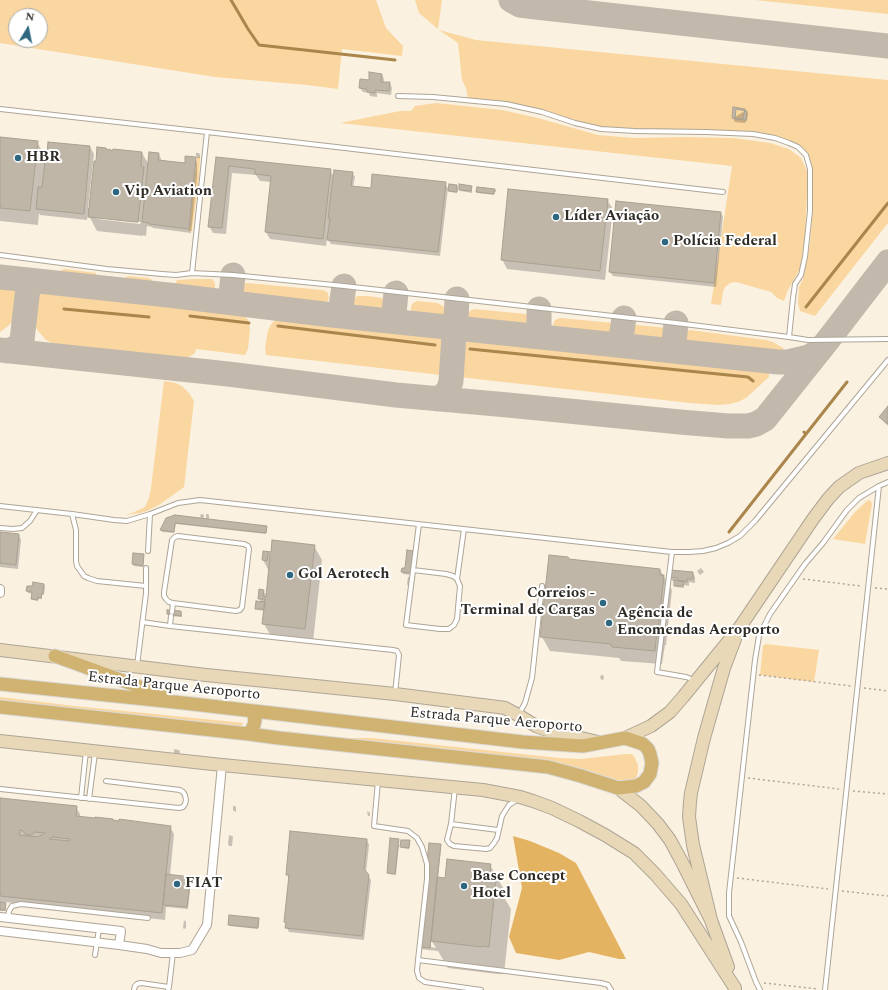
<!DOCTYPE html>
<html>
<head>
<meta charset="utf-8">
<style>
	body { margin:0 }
	#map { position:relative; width:888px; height:990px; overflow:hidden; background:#fbf1e1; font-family:Spectral,serif }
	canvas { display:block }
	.north { position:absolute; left:8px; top:8px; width:40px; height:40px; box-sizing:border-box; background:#fff; border:1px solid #acaaa8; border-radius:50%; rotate:10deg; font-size:11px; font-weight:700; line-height:16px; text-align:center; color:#2f2b25 }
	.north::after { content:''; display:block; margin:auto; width:14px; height:18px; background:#2c667f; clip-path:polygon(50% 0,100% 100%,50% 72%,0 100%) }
</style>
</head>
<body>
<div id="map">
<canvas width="888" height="990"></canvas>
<div class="north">N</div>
</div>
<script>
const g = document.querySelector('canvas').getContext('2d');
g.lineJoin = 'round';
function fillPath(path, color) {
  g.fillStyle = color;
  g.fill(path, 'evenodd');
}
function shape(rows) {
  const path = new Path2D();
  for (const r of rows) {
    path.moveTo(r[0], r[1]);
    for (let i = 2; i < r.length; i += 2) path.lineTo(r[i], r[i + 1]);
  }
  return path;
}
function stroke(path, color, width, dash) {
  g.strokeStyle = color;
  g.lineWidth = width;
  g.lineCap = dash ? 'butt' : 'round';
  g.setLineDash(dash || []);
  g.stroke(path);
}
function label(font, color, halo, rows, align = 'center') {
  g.font = font + ' Spectral,serif';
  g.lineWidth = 4;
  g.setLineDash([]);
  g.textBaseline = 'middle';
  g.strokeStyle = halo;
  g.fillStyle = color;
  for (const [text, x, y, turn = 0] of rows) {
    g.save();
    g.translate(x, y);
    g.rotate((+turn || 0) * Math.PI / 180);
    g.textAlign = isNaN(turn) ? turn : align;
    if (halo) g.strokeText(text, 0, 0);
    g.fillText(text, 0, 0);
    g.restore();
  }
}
fillPath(shape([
	[0,0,376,0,386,28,403,46,402,56,342,49,338,89,307,85,215,77,0,43],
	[16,16,40,16,40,40,16,40],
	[415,0,442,0,438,29,419,13],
	[755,0,888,0,888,14],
	[439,30,476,40,888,80,888,223,815,316,800,311,798,303,799,287,803,279,810,243,813,207,813,171,809,158,800,148,761,135,608,129,498,102,468,98,466,88,462,80,458,43],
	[436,103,502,110,538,118,598,135,635,138,684,137,734,138,770,143,789,149,801,158,807,171,807,195,805,236,801,267,788,290,784,301,777,298,771,292,736,282,730,283,725,287,723,292,721,305,711,304,732,166,340,123,400,111,411,111,415,106],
	[197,157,200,157,199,179,192,231,188,231],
	[65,269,96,273,97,277,95,280,89,280,60,275,59,273,61,270],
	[129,276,148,278,151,279,152,281,150,284,146,286,124,283,123,280,126,277],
	[192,279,212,279,215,283,215,288,209,292,177,289,175,285,177,280],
	[247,283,323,290,327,292,329,297,327,303,323,306,248,297,244,295,240,290,241,284],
	[0,285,12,287,18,294,20,301,16,318,8,326,0,332],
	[40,291,237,312,244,315,248,320,250,329,248,349,245,355,196,349,195,353,186,359,88,349,64,346,52,343,46,340,38,331,33,322,32,311,33,304,36,292],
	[357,296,367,296,382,298,386,303,386,306,381,312,359,310,354,307,353,303,354,299],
	[417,301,437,303,443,306,447,309,450,314,450,320,415,316,411,312,411,308,412,304],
	[474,309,526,314,529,318,528,322,526,325,523,328,466,321,464,320,463,318,465,314],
	[283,317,437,334,443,338,446,343,447,349,444,366,441,375,266,355,265,348,268,330,272,323,278,319],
	[560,318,614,323,616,326,617,330,615,334,610,337,604,337,559,332,555,329,553,324,555,320],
	[636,325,668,328,669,336,665,340,659,343,639,340,633,336,631,332,632,327],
	[690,330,766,340,773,342,783,348,784,352,783,356,689,348,685,345,683,340,684,333,687,331],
	[474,340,765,371,769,374,769,377,746,398,738,402,729,404,719,405,690,403,459,377,461,360,463,349,467,342],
	[164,381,176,383,183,387,189,393,194,401,184,487,159,505,147,511,140,513,125,515,132,513,145,507,149,498,151,488],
	[868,500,871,501,872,504,865,544,833,539,855,512],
	[766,644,819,650,814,682,760,675,763,646,764,645],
	[0,697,75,706,244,723,240,727,0,705],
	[287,731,336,738,372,738,559,758,581,759,626,754,632,754,635,758,638,765,638,772,636,778,630,783,616,782,594,772,573,768,286,735]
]), '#fad7a0');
fillPath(shape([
	[513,836,530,841,559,853,576,863,626,959,619,959,589,952,559,960,516,953,509,937,522,888]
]), '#e4b361');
fillPath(shape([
	[382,74,384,79,384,83,390,83,392,88,391,95,377,93,377,97,370,96,369,93,363,92,360,88,369,81],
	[745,111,747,112,748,113,747,121,746,121,745,123,735,122,733,118],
	[0,138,37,142,46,158,90,147,94,154,88,208,90,208,112,153,142,153,149,165,159,154,161,159,161,161,186,164,195,158,197,162,197,176,191,233,153,228,152,227,147,226,146,236,143,235,143,236,97,231,88,214,87,220,40,215,39,213,38,225,0,221],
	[97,217,141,222,140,224,97,219],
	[196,153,199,153,200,155,200,158,197,158,196,156],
	[217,158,330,170,334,177,352,173,355,177,353,187,372,189,445,183,449,190,457,186,458,188,457,193,450,192,448,188,440,256,331,244,327,238,326,246,270,239,266,232,272,182,260,181,256,175,232,173,226,234,213,233,209,226],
	[471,187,472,189,472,193,461,191,460,189],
	[494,190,495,191,494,195,478,193,477,191],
	[607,200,613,209,605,280,507,269,502,259],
	[721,213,723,217,716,287,613,276,610,272],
	[888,407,888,426,883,421,880,417],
	[201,514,203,514,204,516,203,519,207,520,206,517,206,514,208,514,209,516,209,520,266,527,267,528,266,534,176,524,174,533,162,532,161,530,166,519,202,519,200,516],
	[0,533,19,535,21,540,18,569,0,567],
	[314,546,322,560,313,642,272,638,264,624,265,611,257,610,256,608,261,602,259,598,263,591,267,596,269,571,263,560,264,552,272,553],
	[413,551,414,553,411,575,403,574,402,572,405,569],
	[134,554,143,555,144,556,143,567,134,566,133,564],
	[568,560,660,570,672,590,666,645,665,645,662,664,621,661,619,658,550,651,542,637],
	[701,568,704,572,700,575,697,571],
	[693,573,695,577,695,583,689,582,689,586,684,585,684,588,676,587,675,585,675,581,672,581,670,577],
	[408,577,410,577,411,579,410,586,408,586,407,584],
	[44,585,45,586,44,595,42,595,42,599,39,599,38,601,33,600,32,599,33,594,28,593,27,591,28,587],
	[683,609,689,610,690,611,690,615,684,614,683,612],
	[181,612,182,614,182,617,169,616,168,614],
	[601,675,603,675,604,677,603,680,602,680,600,678],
	[174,749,179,750,180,752,179,756,175,755,174,753],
	[0,799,76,807,80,814,80,818,170,827,174,834,170,875,190,878,191,880,188,909,166,907,165,920,5,902,6,905,6,911,0,911],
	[233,806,235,806,236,807,236,812,234,811,233,810],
	[367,811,369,812,370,813,370,816,368,816],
	[229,835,232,836,233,837,232,846,229,846,228,844],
	[367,840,369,845,366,873,371,880,364,940,289,932,287,928,287,925,285,922,289,879,287,874],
	[398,840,399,842,396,875,389,874,388,873],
	[409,841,410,843,409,849,402,848,401,847],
	[440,845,441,847,438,878,446,879,490,865,506,893,505,899,511,909,504,974,497,974,448,968,438,951,420,949],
	[431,940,436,948,431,947],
	[258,919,259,921,258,929,230,926,229,925],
	[184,920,186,922,186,928,184,929,183,928]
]), '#0003');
stroke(shape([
	[231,0,248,29,259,45,395,60],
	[806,307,888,203],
	[64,309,149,317],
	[190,316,249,323],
	[278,326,435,345],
	[470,349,748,377,753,381],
	[806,434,847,382],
	[729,532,806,434,804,432]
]), '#aa864c', 3);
stroke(shape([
	[511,0,520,5,536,7,888,46],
	[233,275,231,294,232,298,233,301,238,303],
	[0,277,168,295,332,315,456,328,778,362,788,362,809,357,814,354,820,350],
	[344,286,341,307,342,310,347,316],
	[539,309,539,331,540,334,543,337],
	[624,318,621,338,624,344,627,346],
	[387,320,391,317,394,313,396,293],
	[676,323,674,343,676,348,681,352],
	[449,327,454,323,456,318,457,299],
	[0,350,228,374,396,395,508,405,680,422,728,426,748,426,756,424,765,419,820,350,828,340,888,262],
	[8,351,17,347,20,344,22,340,28,288],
	[437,399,444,395,449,389,451,381,454,335]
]), '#c2b9ac', 25);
const building = shape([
	[369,72,382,74,381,82,390,82,389,91,375,90,375,93,367,92,367,89,359,88,360,79,369,80,369,72],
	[733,107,745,109,743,119,732,118,733,107],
	[736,109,747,111,746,120,735,119,736,109],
	[0,137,38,141,30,211,0,208,0,137],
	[48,142,90,146,84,214,36,209,38,187,42,187,46,153,47,153,48,142],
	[97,147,106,148,108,150,110,149,112,151,113,149,142,152,141,166,144,167,138,222,136,222,88,217,94,161,96,161,97,147],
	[149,152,159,153,158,160,185,163,185,156,196,157,189,229,149,224,149,223,142,222,149,152],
	[216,157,331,169,323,239,265,232,271,176,255,174,255,169,229,166,222,228,208,227,216,157],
	[334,170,353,172,351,186,371,188,372,174,446,182,438,252,327,240,330,218,328,218,334,170],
	[449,184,457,185,457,192,448,191,449,184],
	[459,184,472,186,471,191,459,190,459,184],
	[477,187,495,189,495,192,494,191,494,194,476,192,477,187],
	[508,189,608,199,600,271,501,260,508,189],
	[616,201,721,212,714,283,609,272,616,201],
	[888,406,888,424,879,417,888,406],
	[175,515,267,526,266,533,175,523,174,532,160,530,166,518,175,515],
	[0,532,19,534,16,565,0,563,0,532],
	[272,540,315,545,305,629,262,624,265,599,258,599,259,589,264,590,263,596,266,597,270,555,268,554,267,561,262,560,263,551,271,552,272,540],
	[407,550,413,551,411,573,401,572,402,568,405,568,407,550],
	[133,553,144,554,143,566,132,564,133,553],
	[549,555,568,557,569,559,660,569,660,575,664,575,658,630,657,631,655,651,612,647,611,646,611,644,540,637,549,555],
	[670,570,693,572,693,579,687,579,687,582,678,581,678,578,669,577,670,570],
	[674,580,684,581,683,586,674,586,674,580],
	[33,582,44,584,43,593,42,593,41,598,38,597,37,600,31,599,32,592,26,591,27,586,32,586,33,582],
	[256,601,265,602,264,609,255,609,256,601],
	[167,610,181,611,181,616,167,614,167,610],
	[0,798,77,806,76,816,95,818,95,817,113,819,113,820,119,821,119,819,171,826,162,913,0,896,0,798],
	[20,830,23,831,25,834,29,835,32,835,34,832,45,833,38,837,19,835,20,830],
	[53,837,70,839,70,841,49,839,53,837],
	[290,831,367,839,364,869,369,875,362,936,285,928,286,923,284,922,289,875,286,875,290,831],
	[390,838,399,839,395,874,387,873,390,838],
	[401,840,410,840,409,848,400,847,401,840],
	[429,843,441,844,430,948,418,947,429,843],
	[447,859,491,864,489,879,496,880,489,947,482,946,481,947,431,941,437,877,445,878,447,859],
	[166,874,191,877,187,907,163,905,166,874],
	[0,902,6,903,5,910,0,910,0,902],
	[229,915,259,918,258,928,228,925,229,915]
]);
fillPath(building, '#c0b6a7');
stroke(building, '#a9a091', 1);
const lane = shape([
	[398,96,433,97,506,104,542,112,575,123,601,129,635,131,706,132,753,134,775,138,789,143,798,147,806,155,810,169,810,211,805,257,801,275,795,284,793,298,789,337],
	[0,109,207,132,192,273,233,275,344,286,676,323,789,337,808,340,888,339],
	[207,132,723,192],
	[0,255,107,269,162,274,176,275,192,273],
	[0,506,72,514,114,520,127,521,150,514,178,503,200,500,672,552,689,552,703,551,716,548,728,543,740,536,755,521,888,360],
	[72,514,76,530,76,561,77,566,84,576,88,578,97,581,146,586],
	[0,528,13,529,22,528,30,521,37,510],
	[178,536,244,544,248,546,249,549,242,607,240,610,236,611,173,603,169,602,166,599,164,596,164,592,172,540,175,537,178,536],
	[148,551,150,514],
	[672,552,657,672,686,677,694,680],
	[413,570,446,574,453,576,457,579,460,586,457,619,454,625,449,629,440,629,406,625,419,524],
	[457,579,464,529],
	[172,612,173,603],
	[142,622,170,626,393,650,397,651,399,655,395,694],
	[170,626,171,616],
	[137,666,146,593,146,568],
	[519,714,525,703,532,678,542,586],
	[378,781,374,826,408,831,417,838,422,847,427,864,427,879,418,960,417,971,419,978,425,982,481,990],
	[455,788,451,824,447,840,450,844,454,846,486,849,490,848,494,843,497,838,502,816,509,805,518,799],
	[0,789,179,808,183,807,185,804,186,800,185,795,183,792,180,790,106,781],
	[81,798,86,751],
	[89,799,95,753],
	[451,824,498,830],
	[8,918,9,911,12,906,21,904,148,918],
	[95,955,99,929],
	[418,960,601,983,608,985,611,990],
	[169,987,173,953],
	[134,990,135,986,137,984,141,983,169,987,168,990],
	[760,990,756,982,741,942,729,916,729,893,755,660,759,636,770,614,805,564,823,543,847,510,859,498,879,486,888,482],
	[825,990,879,486]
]);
const street = shape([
	[0,589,0,593],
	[0,917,121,931,119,945],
	[0,931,119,945,147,949,161,953,180,953,192,950,207,925,222,765]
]);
const secondary = shape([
	[0,650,206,675,395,694,498,707,505,708,518,715,536,726,547,730,598,742],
	[625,738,651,726,670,712,683,697,740,627,813,519,828,499,839,487,859,473,888,463],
	[0,741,222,765,483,790,520,797,533,801,552,808,579,821,605,835,634,853,655,874,681,904,735,988],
	[618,788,641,806,658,824,670,840,683,864,711,920,728,967],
	[711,920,693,845,689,817,690,802,691,793,704,738,724,668,735,639]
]);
const primary = shape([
	[55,656,165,696],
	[0,684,184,703,523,742,583,746,625,738,643,744,648,749,650,754,652,763,650,774,644,782,636,786,618,788,581,776,548,767,279,738,249,734,0,707],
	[249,734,252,729,254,725,255,720,253,711]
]);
stroke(lane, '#aea596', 6);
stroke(street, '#aea596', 10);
stroke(secondary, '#aea596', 14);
stroke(primary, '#dad9d8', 15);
stroke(shape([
	[803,579,861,586],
	[875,588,888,589],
	[759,675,851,686],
	[864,688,888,691],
	[748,778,839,789],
	[853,791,888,794],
	[737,878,828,889],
	[842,891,888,896],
	[764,983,818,989]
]), '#aea79a', 1.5, [2, 3]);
stroke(lane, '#fff', 4);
stroke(street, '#fff', 8);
stroke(secondary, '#e8d8b8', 12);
stroke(primary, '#d0b271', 13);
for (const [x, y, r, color] of [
	[18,158,4,"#2c667f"],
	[116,192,4,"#2c667f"],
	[556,217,4,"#2c667f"],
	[665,242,4,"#2c667f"],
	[290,575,4,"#2c667f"],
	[603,603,4,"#2c667f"],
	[609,623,4,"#2c667f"],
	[177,884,4,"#2c667f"],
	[464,886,4,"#2c667f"]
]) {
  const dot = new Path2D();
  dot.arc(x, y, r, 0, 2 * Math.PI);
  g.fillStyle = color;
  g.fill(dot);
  stroke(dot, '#fff', 1.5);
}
label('bold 15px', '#2f2b25', '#fff', [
	["HBR",26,158],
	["Vip Aviation",124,192],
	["Líder Aviação",564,217],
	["Polícia Federal",673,242],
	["Gol Aerotech",298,575],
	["Correios -",595,594,"right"],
	["Terminal de Cargas",595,611,"right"],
	["Agência de",617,614],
	["Encomendas Aeroporto",617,631],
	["Base Concept",472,877],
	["Hotel",472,894],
	["FIAT",185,884]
], 'left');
label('15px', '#2f2b25', '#fff', [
	["Estrada Parque Aeroporto",174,687,6],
	["Estrada Parque Aeroporto",496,721,5]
]);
</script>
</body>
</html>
